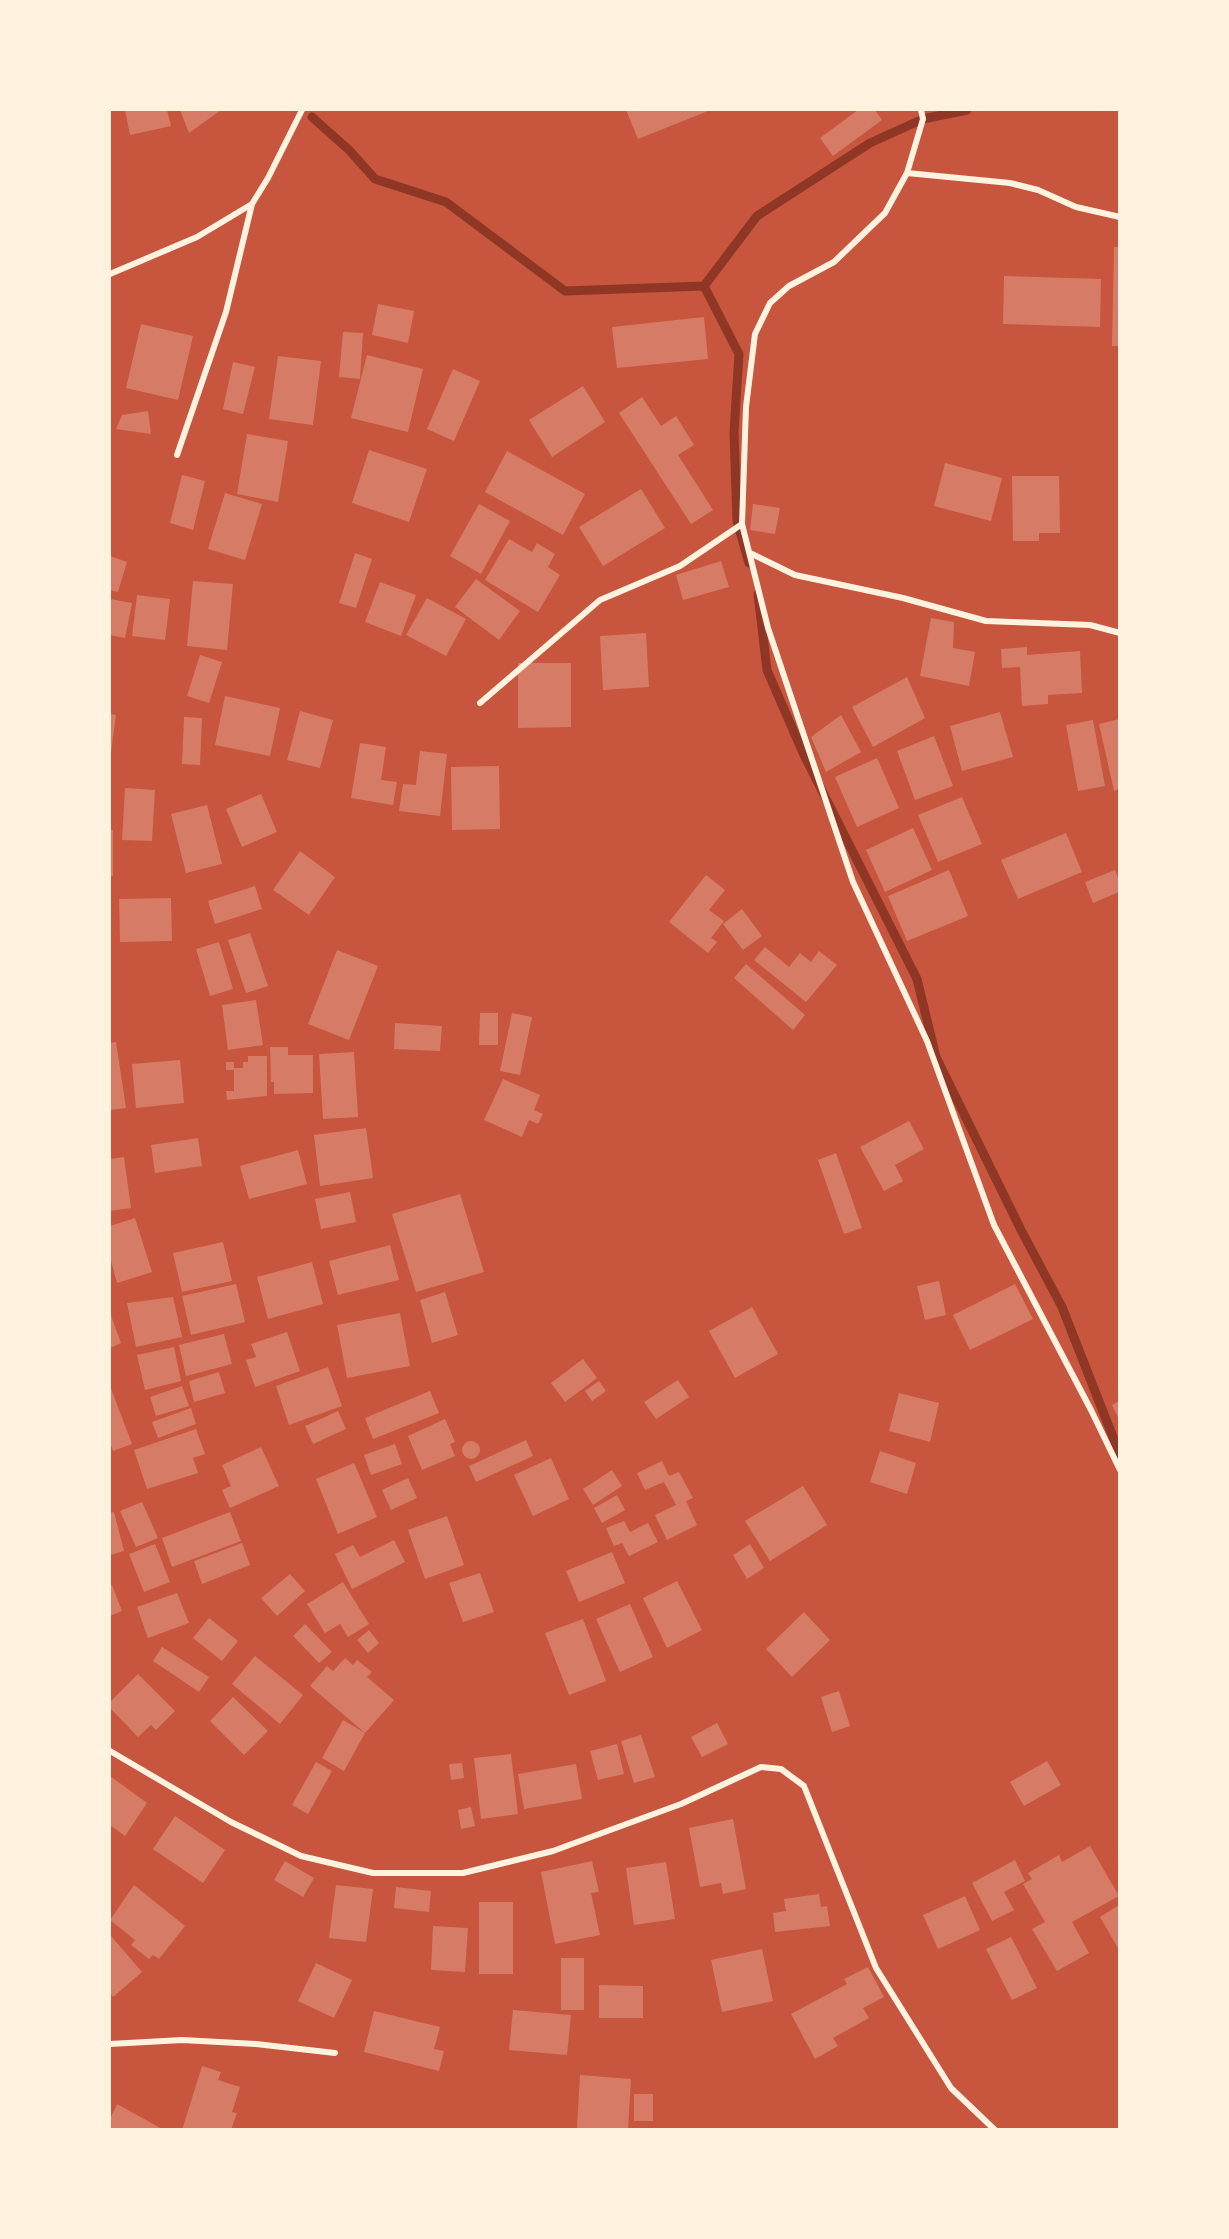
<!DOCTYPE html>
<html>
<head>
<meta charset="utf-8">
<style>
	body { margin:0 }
	#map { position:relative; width:1229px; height:2239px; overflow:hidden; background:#c8553d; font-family:Arial,sans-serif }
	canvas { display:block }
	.frame { position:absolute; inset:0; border:111px solid #fff3e0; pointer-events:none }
</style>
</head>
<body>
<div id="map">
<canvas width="1229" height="2239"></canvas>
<div class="frame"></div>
</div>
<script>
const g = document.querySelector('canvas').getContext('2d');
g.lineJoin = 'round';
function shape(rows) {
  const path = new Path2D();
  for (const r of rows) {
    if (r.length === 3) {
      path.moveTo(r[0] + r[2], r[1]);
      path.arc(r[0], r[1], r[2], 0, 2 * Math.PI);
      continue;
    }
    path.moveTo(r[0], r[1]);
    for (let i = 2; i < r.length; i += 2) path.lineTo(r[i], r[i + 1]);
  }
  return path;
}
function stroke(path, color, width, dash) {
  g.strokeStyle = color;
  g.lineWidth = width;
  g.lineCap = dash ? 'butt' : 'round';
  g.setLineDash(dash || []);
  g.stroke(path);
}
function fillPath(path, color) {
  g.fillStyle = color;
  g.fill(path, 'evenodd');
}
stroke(shape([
	[312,117,349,150,375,179,446,202,565,291,704,286,757,216,870,143,923,119,967,110],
	[704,286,739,354,734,432,737,521,749,563],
	[758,594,767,670,804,755,917,979,936,1057,1021,1230,1062,1307,1120,1455]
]), '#8f3625', 9);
fillPath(shape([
	[125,110,167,110,171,126,130,135],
	[180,110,221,110,189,133],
	[626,110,708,110,708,111,638,139],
	[858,110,875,110,882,120,833,156,820,138],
	[1114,247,1119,247,1119,346,1112,346],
	[1004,276,1101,279,1100,327,1003,324],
	[378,304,414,311,408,343,372,335],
	[704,317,708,359,617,368,612,327],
	[141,324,193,336,178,400,126,388],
	[343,332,363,333,360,379,339,377],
	[367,355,423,369,408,432,351,418],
	[278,356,321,361,313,425,269,419],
	[233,362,255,367,243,414,223,409],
	[453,369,480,381,454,441,427,429],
	[583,386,605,422,552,457,529,420],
	[642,397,661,426,676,416,694,445,678,455,713,510,691,524,619,413],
	[148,411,151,434,116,429,122,415],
	[247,434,288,441,278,502,237,494],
	[369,450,427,469,409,522,352,503],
	[507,451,585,494,563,535,485,492],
	[945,463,1002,478,991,521,934,506],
	[182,475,205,481,193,530,170,523],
	[1012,476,1059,476,1060,533,1039,533,1039,541,1013,541],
	[641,489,665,528,603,566,579,527],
	[225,493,262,504,245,560,208,549],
	[479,504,510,521,481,574,450,556],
	[753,504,780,508,775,534,750,530],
	[509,539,532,552,537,543,555,554,548,567,560,575,538,612,485,580],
	[355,553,372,559,356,608,339,603],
	[110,556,127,562,118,592,110,590],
	[721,561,729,587,683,600,676,575],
	[476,579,520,611,499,640,455,607],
	[193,581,233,584,227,650,187,646],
	[380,582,416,595,401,636,365,622],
	[137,595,170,599,165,640,132,636],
	[427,598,466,619,446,656,406,635],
	[110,599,132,603,125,638,110,635],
	[931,618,954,622,953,648,975,652,969,686,920,676],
	[646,633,649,687,603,690,600,636],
	[1027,647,1027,655,1080,651,1082,693,1048,695,1048,704,1022,706,1020,667,1002,668,1001,649],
	[200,655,222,662,209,703,187,696],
	[518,663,571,663,571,727,518,728],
	[907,677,925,718,873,747,852,707],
	[225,696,280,708,270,756,215,745],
	[300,711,333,720,320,768,287,760],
	[1000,712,1013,757,962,771,950,726],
	[110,714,116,715,111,752,110,752],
	[841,715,861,752,826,772,811,737],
	[184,717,202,718,200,765,182,764],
	[1119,719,1119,789,1114,791,1099,724],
	[1093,720,1105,786,1078,791,1066,725],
	[934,736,953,786,915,800,897,751],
	[360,743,386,747,381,780,397,782,393,805,351,798],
	[420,751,447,754,440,816,399,811,403,784,416,785],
	[877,758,899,808,857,827,835,777],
	[499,766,500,829,452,830,451,767],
	[125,788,155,790,152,841,122,840],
	[261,794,277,832,242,847,226,809],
	[962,797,982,844,938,862,918,815],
	[207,805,222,864,186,873,171,814],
	[913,828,932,870,885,892,866,850],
	[110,830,113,830,113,876,110,876],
	[1066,833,1082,872,1018,899,1001,860],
	[300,851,335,877,309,915,273,890],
	[949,870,968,916,907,941,888,896],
	[1115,870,1119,880,1119,892,1093,903,1085,882],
	[706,875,725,890,709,910,724,921,711,938,717,942,708,953,669,922],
	[255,886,262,909,215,924,208,901],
	[171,898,172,941,120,942,119,899],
	[742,909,762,936,743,950,723,924],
	[250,933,268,986,246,993,228,940],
	[219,942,233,989,210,996,196,949],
	[765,947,789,967,800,953,811,962,819,951,837,965,806,1002,754,960],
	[337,950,378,966,349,1040,308,1024],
	[746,964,805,1015,793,1030,734,978],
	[256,1000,263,1045,228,1050,222,1005],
	[480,1013,498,1013,498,1045,479,1045],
	[512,1013,532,1017,520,1075,500,1071],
	[395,1023,442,1026,440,1051,394,1049],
	[116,1042,126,1108,110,1110,110,1043],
	[270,1047,288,1047,288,1055,313,1055,313,1093,274,1094,274,1082,271,1082],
	[354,1052,358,1117,323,1119,319,1054],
	[248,1056,267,1056,267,1096,227,1100,226,1091,234,1091,234,1070,226,1070,226,1062,234,1062,234,1068,243,1068,243,1062,248,1062],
	[180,1060,184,1103,136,1108,132,1064],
	[503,1079,540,1095,534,1110,543,1114,538,1124,529,1120,522,1137,484,1120],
	[909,1121,924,1149,895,1165,903,1181,884,1191,860,1147],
	[366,1128,373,1178,320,1186,314,1135],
	[198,1138,202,1166,155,1173,151,1145],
	[298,1150,307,1184,249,1199,240,1166],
	[836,1153,862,1228,844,1234,818,1160],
	[124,1157,131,1208,110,1211,110,1159],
	[350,1192,356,1222,321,1229,315,1199],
	[460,1194,484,1272,416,1292,392,1214],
	[135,1218,152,1272,117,1283,110,1257,110,1226],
	[223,1242,232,1281,182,1292,173,1253],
	[390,1245,399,1280,338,1295,329,1261],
	[312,1262,323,1304,268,1319,257,1277],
	[939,1281,946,1315,925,1320,917,1286],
	[236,1284,245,1322,191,1335,182,1296],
	[1015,1284,1033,1319,970,1350,953,1315],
	[445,1292,458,1335,432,1343,420,1300],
	[173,1297,182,1337,136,1347,127,1303],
	[752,1307,778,1354,735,1378,709,1331],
	[110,1313,121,1343,110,1348],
	[400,1313,410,1366,347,1378,337,1325],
	[287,1332,300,1371,255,1387,246,1360,256,1357,251,1344],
	[224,1334,232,1364,186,1376,179,1345],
	[174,1347,181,1381,145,1390,137,1355],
	[583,1359,597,1378,565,1402,551,1383],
	[328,1367,342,1406,289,1425,276,1386],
	[219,1372,225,1393,194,1402,189,1381],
	[678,1380,689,1397,656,1419,644,1402],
	[599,1381,606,1391,592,1401,585,1391],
	[110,1386,132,1444,113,1451,110,1442],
	[182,1386,189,1406,156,1416,150,1397],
	[430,1391,439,1413,373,1439,365,1418],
	[899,1393,939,1403,930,1442,889,1431],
	[1119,1401,1119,1419,1112,1405],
	[191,1408,196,1424,158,1438,152,1422],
	[338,1411,346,1429,313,1444,305,1426],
	[445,1419,455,1442,450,1444,455,1456,422,1470,408,1436],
	[196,1429,205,1454,193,1458,198,1473,147,1489,134,1450],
	[526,1440,533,1456,476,1482,469,1466],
	[471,1450,9],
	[395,1444,402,1464,371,1475,364,1455],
	[261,1447,279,1486,230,1508,222,1490,231,1486,222,1465],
	[880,1451,916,1463,907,1494,870,1482],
	[551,1458,569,1499,533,1516,514,1475],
	[662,1461,669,1476,679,1472,693,1498,686,1501,697,1525,667,1540,655,1515,676,1505,664,1482,645,1490,637,1473],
	[354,1463,377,1517,338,1534,316,1479],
	[612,1470,622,1486,593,1505,583,1489],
	[408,1478,417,1498,391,1510,382,1490],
	[803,1486,827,1525,770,1561,745,1521],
	[617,1495,625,1510,602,1523,594,1508],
	[142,1502,158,1538,136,1547,120,1511],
	[114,1512,124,1551,110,1555,110,1513],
	[230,1512,241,1541,172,1567,162,1538],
	[447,1516,464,1565,425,1579,408,1530],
	[624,1521,630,1532,648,1523,658,1542,629,1556,622,1543,614,1546,606,1528],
	[394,1540,405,1562,352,1589,335,1554,353,1545,360,1557],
	[242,1543,250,1565,202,1584,194,1561],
	[155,1544,170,1582,144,1592,129,1554],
	[750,1544,764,1568,747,1579,733,1555],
	[612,1552,625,1583,579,1602,566,1571],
	[480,1573,494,1612,463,1622,449,1583],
	[290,1574,305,1591,277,1616,261,1598],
	[677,1581,702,1630,667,1648,643,1598],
	[343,1582,369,1624,348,1637,340,1624,325,1633,307,1604],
	[112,1585,122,1611,110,1616,110,1586],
	[177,1593,189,1623,148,1638,137,1607],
	[630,1604,653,1657,620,1672,596,1619],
	[804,1612,830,1640,792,1677,766,1649],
	[209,1618,238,1641,222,1661,193,1638],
	[583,1619,606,1681,569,1695,545,1633],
	[305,1624,332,1652,319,1663,293,1636],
	[369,1630,379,1643,368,1653,357,1640],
	[162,1647,209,1677,199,1692,153,1661],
	[255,1656,303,1695,280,1724,232,1684],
	[345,1658,353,1665,357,1660,372,1672,367,1677,394,1700,365,1733,344,1771,322,1758,343,1720,365,1733,310,1686,327,1666,333,1671],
	[138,1674,175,1711,156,1730,151,1725,138,1737,110,1708,110,1702],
	[839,1691,850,1726,832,1732,821,1697],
	[233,1697,268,1731,244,1755,210,1721],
	[717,1723,728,1744,702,1757,691,1737],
	[641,1735,655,1777,634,1783,621,1741],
	[617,1744,624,1774,598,1780,590,1751],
	[511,1754,518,1814,481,1819,474,1758],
	[1047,1761,1061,1785,1024,1806,1010,1782],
	[316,1762,332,1771,308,1814,292,1805],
	[462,1763,464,1778,451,1780,449,1764],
	[576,1764,582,1799,524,1809,518,1774],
	[110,1776,147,1803,125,1836,110,1825],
	[471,1807,475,1826,461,1829,458,1810],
	[175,1816,225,1850,203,1883,153,1849],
	[733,1819,746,1889,723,1894,721,1883,700,1887,689,1828],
	[1090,1846,1119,1896,1072,1922,1089,1953,1057,1971,1032,1929,1045,1922,1023,1884,1032,1879,1028,1873,1059,1855,1062,1862],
	[1015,1860,1025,1881,1004,1892,1014,1910,992,1921,972,1883],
	[285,1861,314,1878,303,1897,274,1880],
	[592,1861,599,1892,591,1893,600,1935,555,1944,541,1872],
	[666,1862,675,1919,634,1925,626,1868],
	[134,1885,185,1926,159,1959,153,1955,149,1959,131,1945,135,1940,110,1920],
	[336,1885,373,1889,366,1942,329,1938],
	[396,1887,431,1891,429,1912,394,1908],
	[819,1894,821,1907,827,1906,830,1926,775,1932,773,1913,786,1911,784,1899],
	[965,1896,980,1930,938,1949,923,1915],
	[479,1902,513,1902,513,1974,479,1974],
	[1119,1905,1119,1950,1100,1917],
	[433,1926,468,1928,465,1972,431,1970],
	[111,1936,142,1972,113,1997,110,1993],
	[1011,1937,1037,1988,1012,2000,986,1949],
	[762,1949,773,2001,722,2012,711,1960],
	[561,1958,584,1958,584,2010,561,2010],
	[316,1963,352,1980,334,2018,298,2001],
	[868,1967,884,1997,863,2008,869,2018,833,2038,838,2046,815,2059,791,2014,847,1984,844,1979],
	[599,1985,643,1986,643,2018,599,2018],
	[513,2010,571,2015,567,2055,509,2050],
	[374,2011,440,2027,434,2049,444,2051,439,2071,364,2052],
	[202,2066,221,2072,218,2080,240,2087,232,2112,237,2113,231,2130,182,2130],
	[580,2075,631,2079,628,2130,577,2128],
	[634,2094,653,2094,653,2121,634,2121],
	[117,2104,164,2130,110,2130,110,2119]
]), '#d67c66');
stroke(shape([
	[921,110,923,119,907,173,885,213,834,262,789,286,770,303,755,334,746,407,742,524,768,628,853,882,927,1041,994,1225,1091,1410,1120,1470],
	[907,173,1010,183,1038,190,1076,207,1120,217],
	[110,274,197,237,252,204,268,178,302,110],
	[177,455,226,312,252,204],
	[750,553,795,575,903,598,986,621,1090,625,1120,633],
	[480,703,600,600,680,566,742,524],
	[110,1751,231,1822,301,1856,373,1873,463,1873,553,1851,681,1804,761,1767,781,1769,804,1786,876,1968,951,2088,995,2130],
	[110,2044,182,2040,256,2044,335,2053]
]), '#fff3e0', 6);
</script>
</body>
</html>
